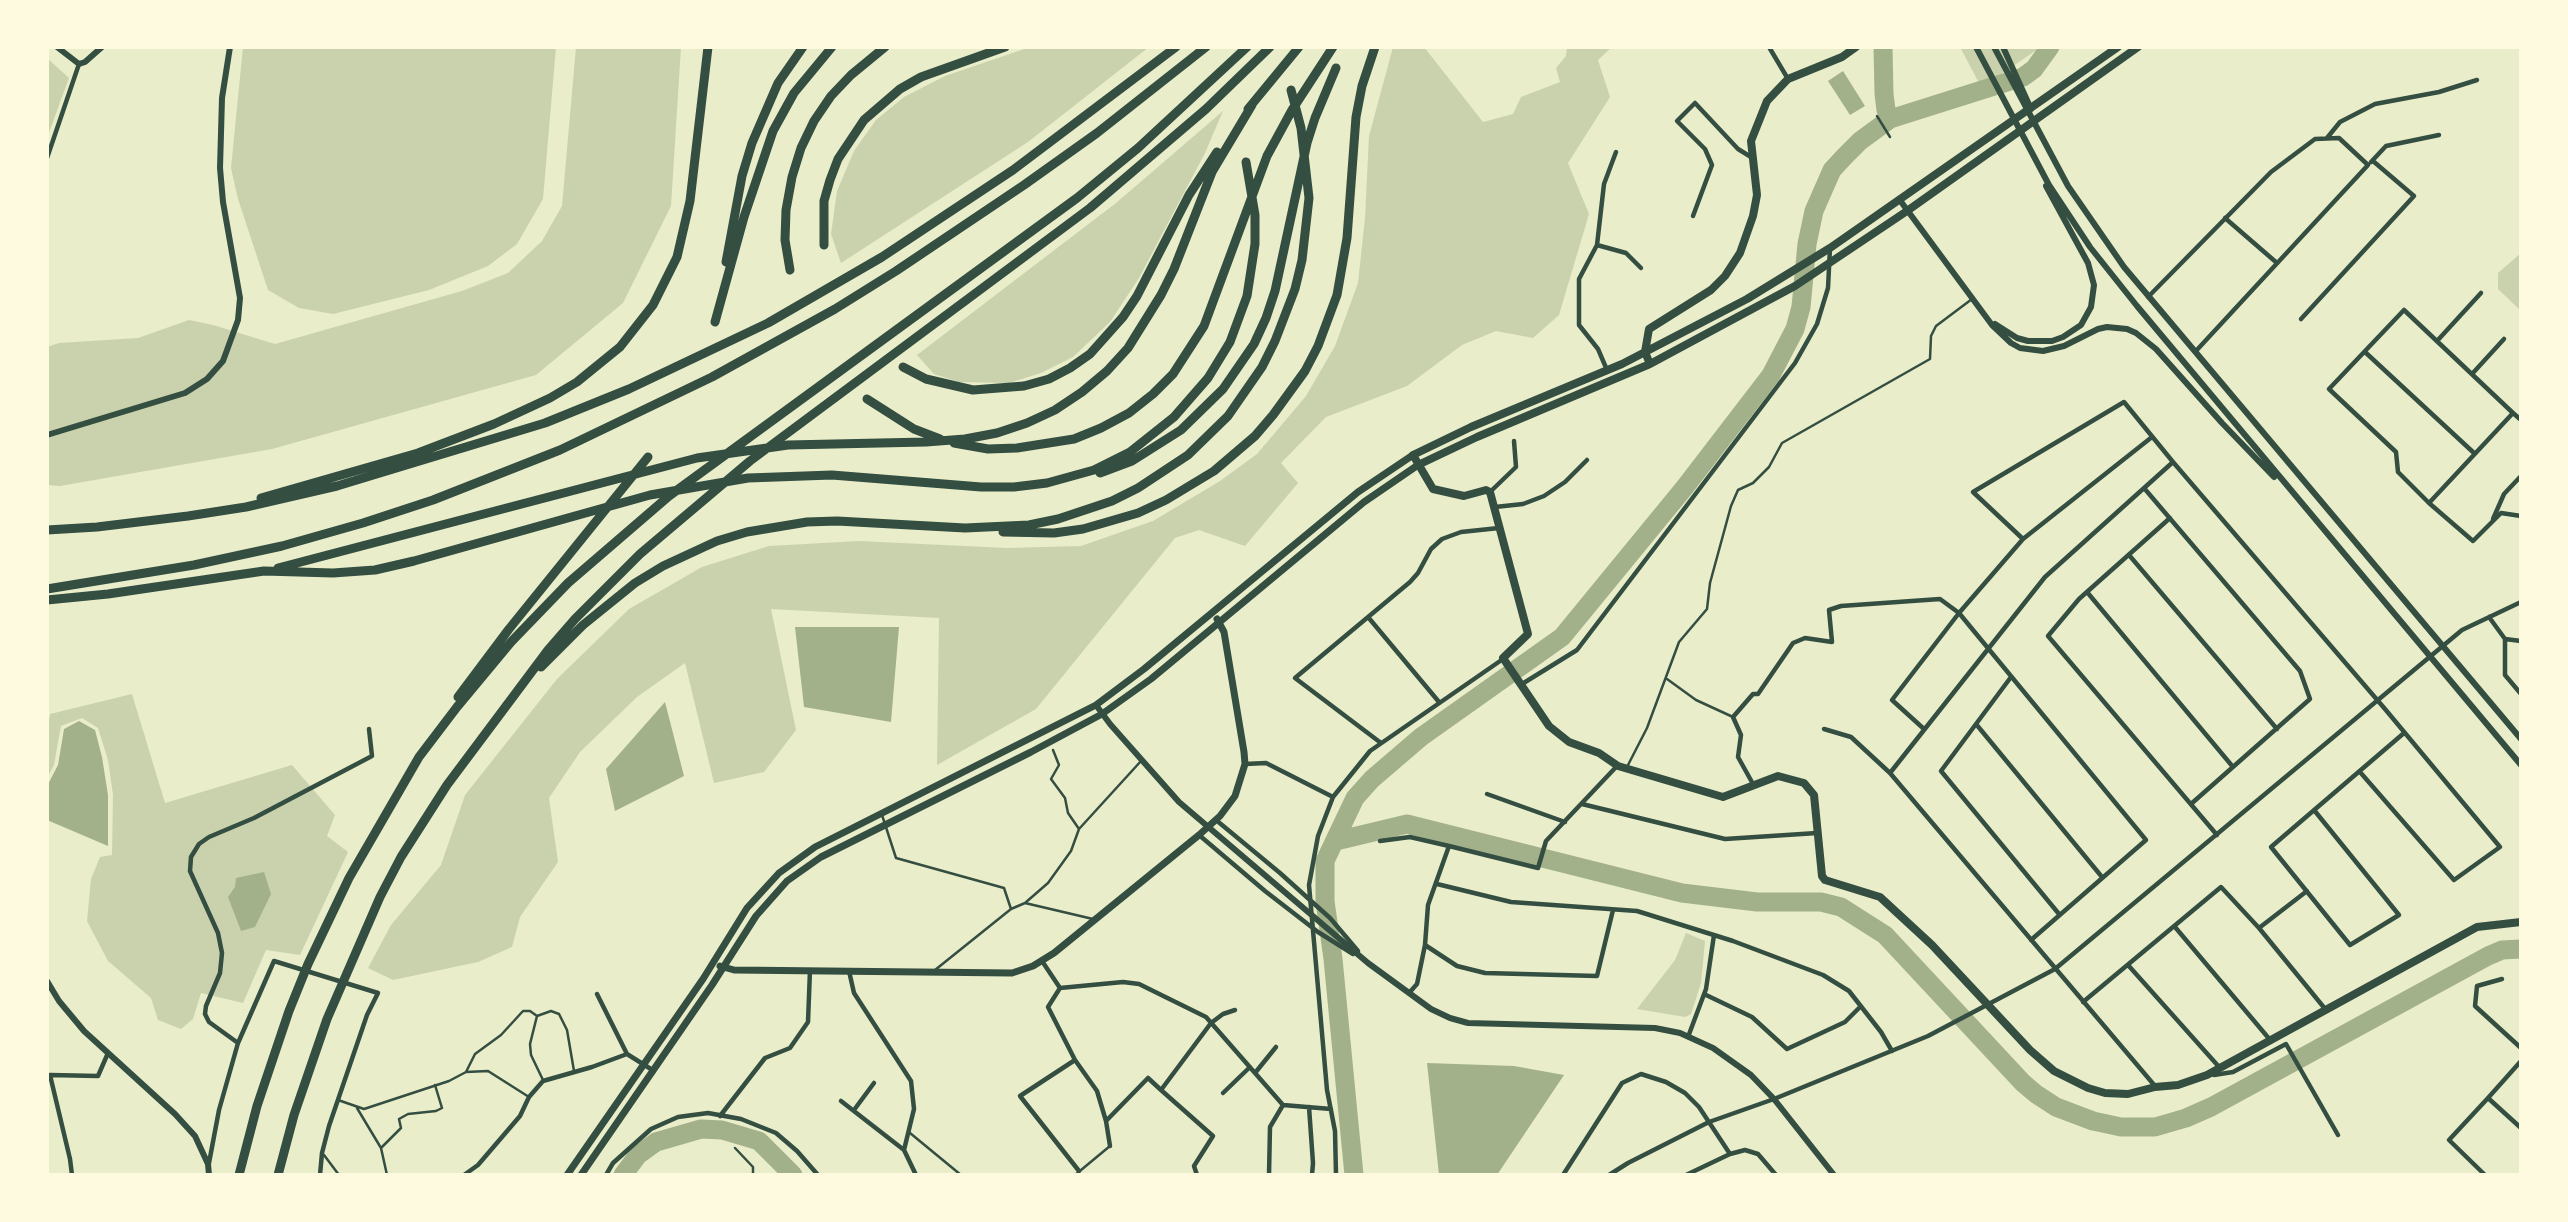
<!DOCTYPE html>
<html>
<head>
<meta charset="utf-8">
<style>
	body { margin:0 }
	#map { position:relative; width:2568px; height:1222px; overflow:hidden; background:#e9edc9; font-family:"Crimson Pro",serif }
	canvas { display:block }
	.frame { position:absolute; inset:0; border:49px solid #fefae0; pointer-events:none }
</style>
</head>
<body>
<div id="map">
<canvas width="2568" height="1222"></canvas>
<div class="frame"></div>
</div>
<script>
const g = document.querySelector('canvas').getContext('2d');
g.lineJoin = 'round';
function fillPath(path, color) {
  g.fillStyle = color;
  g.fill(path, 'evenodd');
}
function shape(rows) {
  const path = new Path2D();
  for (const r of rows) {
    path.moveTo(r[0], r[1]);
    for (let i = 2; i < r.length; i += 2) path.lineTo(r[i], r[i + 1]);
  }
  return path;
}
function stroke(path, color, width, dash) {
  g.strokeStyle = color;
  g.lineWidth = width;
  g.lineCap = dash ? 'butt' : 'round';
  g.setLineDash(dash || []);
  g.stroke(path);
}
fillPath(shape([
	[243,47,556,47,543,199,517,244,488,266,429,290,333,314,299,308,268,290,238,199,231,168],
	[576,47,681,47,671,206,623,303,536,375,272,449,60,486,47,485,47,347,59,343,138,338,189,320,213,325,275,344,462,291,508,273,542,241,562,206],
	[1030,47,1149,47,1028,142,841,263,831,234,837,191,854,151,876,120,904,97,945,76],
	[1393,47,1424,47,1483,122,1513,114,1521,97,1560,82,1556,68,1566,56,1567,47,1612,47,1598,60,1610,97,1568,163,1589,214,1559,315,1533,338,1496,331,1462,345,1407,386,1326,417,1281,463,1298,483,1245,546,1199,530,1175,538,1036,709,937,765,939,618,771,609,796,730,764,772,714,783,685,663,637,697,580,752,549,798,558,862,520,917,512,947,478,962,393,980,368,968,391,925,441,865,465,795,557,679,629,609,702,567,769,546,859,541,1007,548,1081,546,1153,521,1220,481,1257,454,1306,396,1335,346,1358,283,1365,218,1369,136],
	[1960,47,2041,47,2000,75,1980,85],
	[47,58,69,78,47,138],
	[1223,111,1205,153,1139,278,1110,322,1073,357,1041,373,1009,383,959,382,934,374,917,355,1116,203],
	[2521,253,2521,311,2498,289,2498,273],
	[132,694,165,803,292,765,335,815,327,836,348,852,300,955,266,950,243,1003,201,993,193,1019,181,1029,158,1020,151,998,108,961,87,921,91,879,100,857,112,855,113,795,108,760,98,728,82,718,61,726,54,765,47,778,47,731,50,714],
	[1686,933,1705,941,1701,983,1691,1014,1685,1017,1637,1009,1675,960]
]), '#cad2ad');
fillPath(shape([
	[1843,71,1865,106,1850,115,1828,81],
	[795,627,899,627,891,722,804,707],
	[665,702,684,776,615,811,606,769],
	[79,721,95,730,102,757,108,795,108,846,47,820,47,786,58,765,64,729],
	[264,872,271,894,255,927,241,931,228,897,235,887,236,878],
	[1427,1063,1514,1066,1564,1075,1497,1175,1439,1175]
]), '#a3b18a');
stroke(shape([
	[1883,47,1884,94,1886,110,1890,119],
	[1336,841,1407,824,1682,893,1757,902,1821,902,1841,907,1885,935,2023,1083,2036,1094,2056,1107,2093,1121,2121,1127,2155,1127,2186,1118,2211,1107,2488,956,2502,950,2521,949],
	[623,1175,638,1155,656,1142,701,1129,722,1130,759,1141,793,1175],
	[1354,1175,1333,959,1325,901,1325,861,1355,798,1372,779,1421,737,1562,637,1685,487,1771,375,1795,329,1801,307,1807,244,1814,211,1832,170,1845,156,1860,141,1890,119,2023,77,2034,69,2050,47]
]), '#a3b18a', 19);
stroke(shape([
	[1877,116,1890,137],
	[1667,679,1696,700,1733,717],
	[1053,750,1059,765,1051,779,1065,798,1068,813,1079,829],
	[1628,765,1647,728,1679,642,1707,609,1710,583,1731,506,1738,490,1753,483,1769,467,1782,443,1930,359,1931,336,1936,326,1972,299],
	[882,815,896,858,1004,888,1011,909],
	[1025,903,1093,919],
	[935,970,1011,909,1025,903,1048,883,1071,851,1079,829,1141,761],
	[537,1016,551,1011,559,1014,567,1030,574,1071],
	[537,1016,530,1044,531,1055,543,1080],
	[466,1072,475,1054,501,1035,523,1011,530,1011,537,1016],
	[338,1100,364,1109,449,1081,466,1072,488,1071,529,1097],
	[357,1108,381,1148,387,1175],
	[910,1133,961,1175],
	[381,1148,401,1128,399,1119,408,1114,436,1111,442,1108,435,1085],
	[735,1148,753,1167,753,1175],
	[324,1155,339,1175],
	[1075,1175,1110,1146]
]), '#344e41', 2.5);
stroke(shape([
	[1769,47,1788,79],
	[2327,138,2340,122,2375,104,2439,92,2477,80],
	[47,158,79,64],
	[2371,162,2386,146,2439,135],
	[1693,216,1712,165,1705,149,1677,121,1695,103,1738,149,1751,157],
	[2225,218,2277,263],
	[1597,245,1626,253,1641,268],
	[2148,297,2271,172,2315,139,2339,138,2368,165,2195,352],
	[2301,319,2414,196,2373,161],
	[2437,341,2481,293],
	[2365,352,2474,453],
	[1607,370,1598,349,1579,325,1579,279,1597,245,1604,184,1616,152],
	[2472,374,2504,339],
	[2521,420,2513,413,2429,503,2473,541,2501,513,2521,516],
	[2144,488,2300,671,2310,699,2191,804],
	[1490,492,1516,467,1514,441],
	[2429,503,2398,472,2396,452,2329,389,2404,310,2513,413],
	[1495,507,1523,504,1544,496,1565,482,1587,460],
	[2170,518,2079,599,2048,636,2217,835],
	[2493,519,2504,494,2521,476],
	[2023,539,1973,492,2124,402,2173,462],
	[2129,555,2277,729],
	[2087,592,2233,767],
	[1368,617,1439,702],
	[2489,617,2505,639,2521,641],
	[2505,639,2505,675,2521,694],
	[2011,677,1941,771,2059,914],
	[1522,684,1577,650,1795,363,1817,324,1828,288,1830,248],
	[1976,724,2102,877],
	[1824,729,1851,737,1890,773],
	[1381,743,1295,678,1410,582,1418,573,1431,549,1442,539,1461,532,1499,528],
	[1245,764,1266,763,1333,797],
	[1753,784,1738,757,1741,735,1733,717,1753,694,1758,694,1793,643,1805,638,1832,642,1829,610,1841,606,1940,599,1959,613,1892,700,1924,729],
	[1487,794,1565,822],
	[1582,804,1725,839,1817,833],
	[2314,810,2399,915,2350,945,2271,847,2404,733],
	[1216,820,1280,873,1330,918,1358,951],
	[1199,835,1265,891,1318,932,1353,954],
	[1380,841,1410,837,1449,846],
	[1437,884,1511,902,1637,911,1733,941,1823,975,1849,991,1881,1032,1892,1051],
	[2175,927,2271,1041],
	[2259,928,2307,891],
	[2031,940,2146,840,1959,613,2023,539,2152,437],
	[1425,945,1457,966,1485,973,1597,976,1613,910],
	[1042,961,1060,988,1048,1007,1075,1060,1097,1091,1106,1121,1110,1146],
	[2128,965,2220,1068],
	[849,971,854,993,911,1081,914,1109,904,1150,916,1175],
	[2502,979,2477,986,2475,1006,2521,1048],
	[1060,988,1123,982,1139,984,1206,1017,1283,1105],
	[1409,993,1417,984,1425,945,1428,905,1449,846,1538,868,1546,841,1617,766],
	[597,994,627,1054],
	[1704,994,1752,1017,1787,1049,1845,1022,1861,1006],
	[2083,1002,2221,887,2259,928,2326,1010],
	[1688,1037,1706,989,1714,935],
	[238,1043,209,1022,205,1014,206,1006,220,973,222,953,218,933,190,871,191,857,199,844,209,837,254,818,372,756,369,729],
	[1075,1060,1020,1096,1079,1171],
	[2521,1061,2488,1098,2521,1128],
	[1255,1073,1276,1047],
	[2214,1075,2233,1072,2286,1044,2338,1135],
	[2155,1086,1890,773,2045,577,2173,462,2385,709,2500,847,2454,880,2360,772],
	[1161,1090,1213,1136,1194,1166,1197,1175],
	[1223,1093,1250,1067],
	[841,1101,904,1150],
	[1309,1107,1313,1163,1312,1175],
	[854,1110,874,1083],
	[720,1116,765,1058,790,1048,808,1022,810,970],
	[1106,1121,1148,1078,1161,1090,1211,1023,1223,1014,1235,1010],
	[1730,1154,1745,1150,1758,1154,1776,1175],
	[209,1163,219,1110,238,1043,274,961,378,993,367,1015,329,1126,322,1153,320,1175],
	[72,1175,70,1159,50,1075,98,1076,108,1053],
	[464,1175,478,1165,520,1116,529,1097,543,1081,592,1067,627,1054,654,1071],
	[606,1175,613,1163,651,1129,678,1117,708,1113,741,1119,776,1133,797,1151,818,1175],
	[1269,1175,1270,1127,1283,1105,1331,1109],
	[1336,1175,1335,1131,1327,1090,1309,885,1318,836,1333,797,1370,751,1503,659],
	[1563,1175,1622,1083,1641,1074,1666,1082,1685,1093,1699,1107,1730,1154,1686,1175],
	[1609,1175,1628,1163,1709,1122,1774,1099,1928,1036,2055,969,2462,630,2521,602],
	[2485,1175,2449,1140,2488,1098]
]), '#344e41', 4.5);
stroke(shape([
	[57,47,79,64,85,62,102,47],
	[1976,47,2049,185,2090,247,2137,306,2521,765],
	[1994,47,2068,186,2124,267,2521,739],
	[2003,47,2031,109],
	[1899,199,1992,325,2011,343,2020,348,2043,351,2064,346,2098,329,2107,327,2127,329,2136,333,2156,349,2222,423,2274,477],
	[1995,324,2017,338,2028,341,2052,341,2063,337,2081,325,2091,307,2094,285,2088,263,2046,186],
	[47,435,185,393,207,379,223,361,238,320,240,298,223,202,220,168,222,98,230,47],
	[1096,705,1110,724,1179,802,1368,963,1431,1009,1450,1018,1468,1023,1655,1028,1680,1033,1713,1048,1751,1075,1774,1099,1834,1175],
	[47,981,59,1001,84,1031,175,1114,195,1136,208,1164,209,1175]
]), '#344e41', 6);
stroke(shape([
	[720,966,734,970,1012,973,1033,966,1054,953,1199,835,1220,816,1235,796,1245,764,1244,752,1224,632,1217,619],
	[567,1175,703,979,747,908,779,873,815,847,1096,705,1144,669,1358,492,1413,455],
	[581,1175,712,985,756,916,787,881,821,857,1031,752,1102,714,1151,679,1364,502,1418,465]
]), '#344e41', 7);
stroke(shape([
	[2118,47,1830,248,1747,299,1622,364,1471,427,1413,455,1433,489,1464,496,1486,490,1490,492,1528,634,1503,658,1549,726,1569,742,1599,753,1618,766,1723,797,1778,776,1804,783,1814,795,1822,876,1825,880,1880,897,1932,945,2030,1050,2054,1071,2088,1088,2105,1093,2128,1094,2155,1087,2178,1085,2207,1075,2477,927,2521,922],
	[1650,364,1645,352,1649,329,1711,290,1725,276,1740,253,1753,216,1757,195,1751,141,1767,101,1788,79,1842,57,1856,47],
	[1418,465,1477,437,1650,364,1795,286,1907,211,2138,47]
]), '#344e41', 8);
stroke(shape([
	[1248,109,1299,47],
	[824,245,824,201,830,180,838,159,864,120,900,89,921,77,1005,47],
	[726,262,742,176,752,143,778,83,803,47],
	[790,270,785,240,786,210,792,177,801,148,814,121,831,96,851,75,885,47],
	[715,322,744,217,773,131,794,93,832,47],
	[903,367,926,379,973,390,1024,386,1049,379,1070,368,1090,354,1123,317,1137,296,1189,195,1217,152],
	[867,399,914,429,940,439],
	[954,443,988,449,1017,448,1074,439,1101,428,1129,413,1153,394,1173,374,1204,326,1267,156,1292,110,1333,47],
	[1100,473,1132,461,1181,430,1223,389,1254,344,1266,318,1275,291,1307,143,1315,118,1336,68],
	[261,498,418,453,494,424,550,398,577,382,620,347,653,305,677,257,690,201,708,47],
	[47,530,97,527,188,516,246,507,337,486,545,423,629,389,768,323,882,257,1013,170,1176,47],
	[1003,532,1054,533,1083,529,1138,513,1166,500,1214,471,1255,436,1273,415,1305,371,1318,346,1337,295,1347,238,1356,117,1362,86,1375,47],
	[278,568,697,458,788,445,926,442,965,439,997,433,1027,423,1055,410,1082,392,1107,371,1128,348,1161,295,1174,269,1212,172,1252,105],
	[47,589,194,565,282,546,363,523,433,500,560,450,712,377,835,309,896,271,1024,185,1097,133,1206,47],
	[47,600,108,594,264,571,333,573,375,570,414,561,650,495,748,478,832,475,981,487,1014,487,1047,483,1094,470,1130,452,1174,417,1208,378,1230,342,1247,296,1255,244,1255,215,1246,162],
	[541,667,583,625,635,583,663,566,717,541,747,532,807,522,837,521,965,528,1029,525,1058,519,1112,501,1138,488,1188,455,1228,416,1262,367,1275,341,1295,289,1302,260,1309,198,1301,128,1291,90],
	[458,697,509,629,648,457],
	[239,1175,257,1106,289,1011,308,964,349,878,419,757,457,707,511,642,568,583,669,496,1077,198,1138,148,1247,47],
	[278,1175,294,1115,327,1019,380,897,401,857,447,785,548,650,575,619,640,554,750,461,1090,208,1206,109,1270,47]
]), '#344e41', 9);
</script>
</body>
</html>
